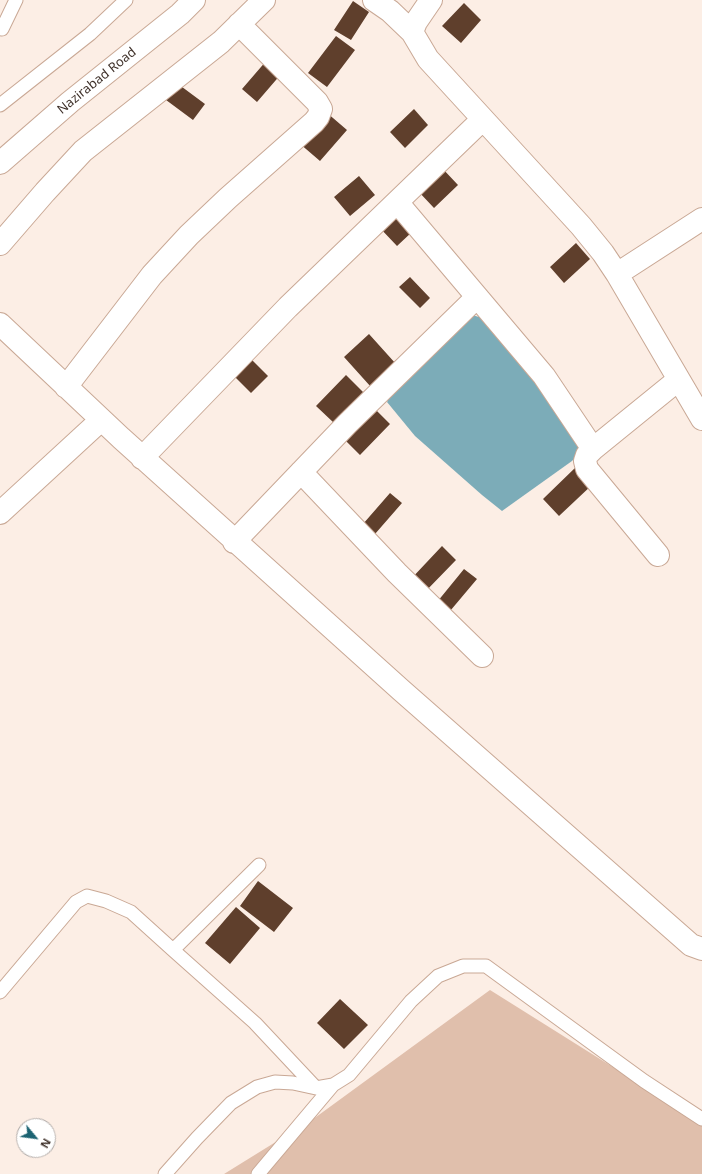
<!DOCTYPE html>
<html>
<head>
<meta charset="utf-8">
<style>
	body { margin:0 }
	#map { position:relative; width:702px; height:1174px; overflow:hidden; background:#fceee5; font-family:"Noto Sans",sans-serif }
	canvas { display:block }
	.north { position:absolute; left:16px; top:1118px; width:40px; height:40px; box-sizing:border-box; background:#fff; border:1px solid #b2aca9; border-radius:50%; rotate:119deg; font-size:11px; font-weight:700; line-height:16px; text-align:center; color:#3e3029 }
	.north::after { content:''; display:block; margin:auto; width:14px; height:18px; background:#1c6372; clip-path:polygon(50% 0,100% 100%,50% 72%,0 100%) }
</style>
</head>
<body>
<div id="map">
<canvas width="702" height="1174"></canvas>
<div class="north">N</div>
</div>
<script>
const g = document.querySelector('canvas').getContext('2d');
g.lineJoin = 'round';
function fillPath(path, color) {
  g.fillStyle = color;
  g.fill(path, 'evenodd');
}
function shape(rows) {
  const path = new Path2D();
  for (const r of rows) {
    path.moveTo(r[0], r[1]);
    for (let i = 2; i < r.length; i += 2) path.lineTo(r[i], r[i + 1]);
  }
  return path;
}
function stroke(path, color, width, dash) {
  g.strokeStyle = color;
  g.lineWidth = width;
  g.lineCap = dash ? 'butt' : 'round';
  g.setLineDash(dash || []);
  g.stroke(path);
}
function label(font, color, halo, rows, align = 'center') {
  g.font = font + ' "Noto Sans",sans-serif';
  g.lineWidth = 4;
  g.setLineDash([]);
  g.textBaseline = 'middle';
  g.strokeStyle = halo;
  g.fillStyle = color;
  for (const [text, x, y, turn = 0] of rows) {
    g.save();
    g.translate(x, y);
    g.rotate((+turn || 0) * Math.PI / 180);
    g.textAlign = isNaN(turn) ? turn : align;
    if (halo) g.strokeText(text, 0, 0);
    g.fillText(text, 0, 0);
    g.restore();
  }
}
fillPath(shape([
	[490,990,702,1123,702,1174,224,1174,316,1117]
]), '#e0bfac');
fillPath(shape([
	[472,315,486,319,550,398,583,449,572,461,502,511,482,495,415,436,387,402,392,393]
]), '#7cacb8');
fillPath(shape([
	[353,1,369,12,351,40,334,30],
	[464,3,481,20,461,43,442,26],
	[336,36,355,50,327,87,308,73],
	[267,60,282,73,257,102,242,89],
	[174,81,205,104,193,120,162,97],
	[414,109,428,125,405,148,390,132],
	[326,112,347,130,320,161,299,143],
	[442,168,458,185,434,208,418,191],
	[359,176,375,195,350,216,334,197],
	[393,213,412,232,397,246,379,227],
	[576,243,590,259,564,283,550,267],
	[410,277,430,298,420,308,399,287],
	[369,334,396,364,371,387,344,357],
	[247,355,268,376,251,393,230,372],
	[346,375,364,393,334,423,316,406],
	[376,410,390,424,360,455,346,441],
	[577,466,593,484,559,516,543,499],
	[390,493,402,503,375,534,363,524],
	[442,546,456,560,423,594,410,580],
	[464,569,477,579,445,617,433,607],
	[258,881,293,908,274,932,240,906],
	[236,907,260,928,230,964,205,943],
	[340,999,368,1025,344,1049,317,1023]
]), '#5f3f2c');
const lane = shape([
	[2,29,16,0],
	[0,105,90,34,126,0],
	[173,950,259,865],
	[0,992,76,902,87,896,106,901,131,912,173,950,255,1023,316,1088],
	[165,1174,197,1138,231,1103,257,1087,275,1082,293,1083,316,1088,333,1085,349,1075,411,1001,438,976,463,966,486,966,644,1081,702,1119],
	[258,1174,333,1085]
]);
const street = shape([
	[374,0,390,11,412,32],
	[431,0,416,22,412,32,428,59,581,226,603,253,617,274,702,419],
	[397,202,544,376,593,449],
	[0,244,45,192,83,151,221,42,264,0],
	[617,274,702,219],
	[0,324,121,438,401,690,691,945,702,949],
	[66,387,152,275,189,235,228,198,314,122,318,117,321,109,317,102,239,24],
	[142,458,288,307,483,119],
	[301,472,397,573,482,656],
	[0,513,101,420],
	[234,542,347,424,477,297],
	[658,555,587,469,585,461,587,455,593,449,678,380]
]);
const secondary = shape([
	[0,163,70,102,180,14,194,0]
]);
stroke(lane, '#c9a895', 15);
stroke(street, '#c9a895', 24);
stroke(secondary, '#c9a895', 24);
stroke(lane, '#fff', 13);
stroke(street, '#fff', 22);
stroke(secondary, '#fff', 22);
label('13px', '#3e3029', '#fff', [
	["Nazirabad Road",97,81,-39]
]);
</script>
</body>
</html>
